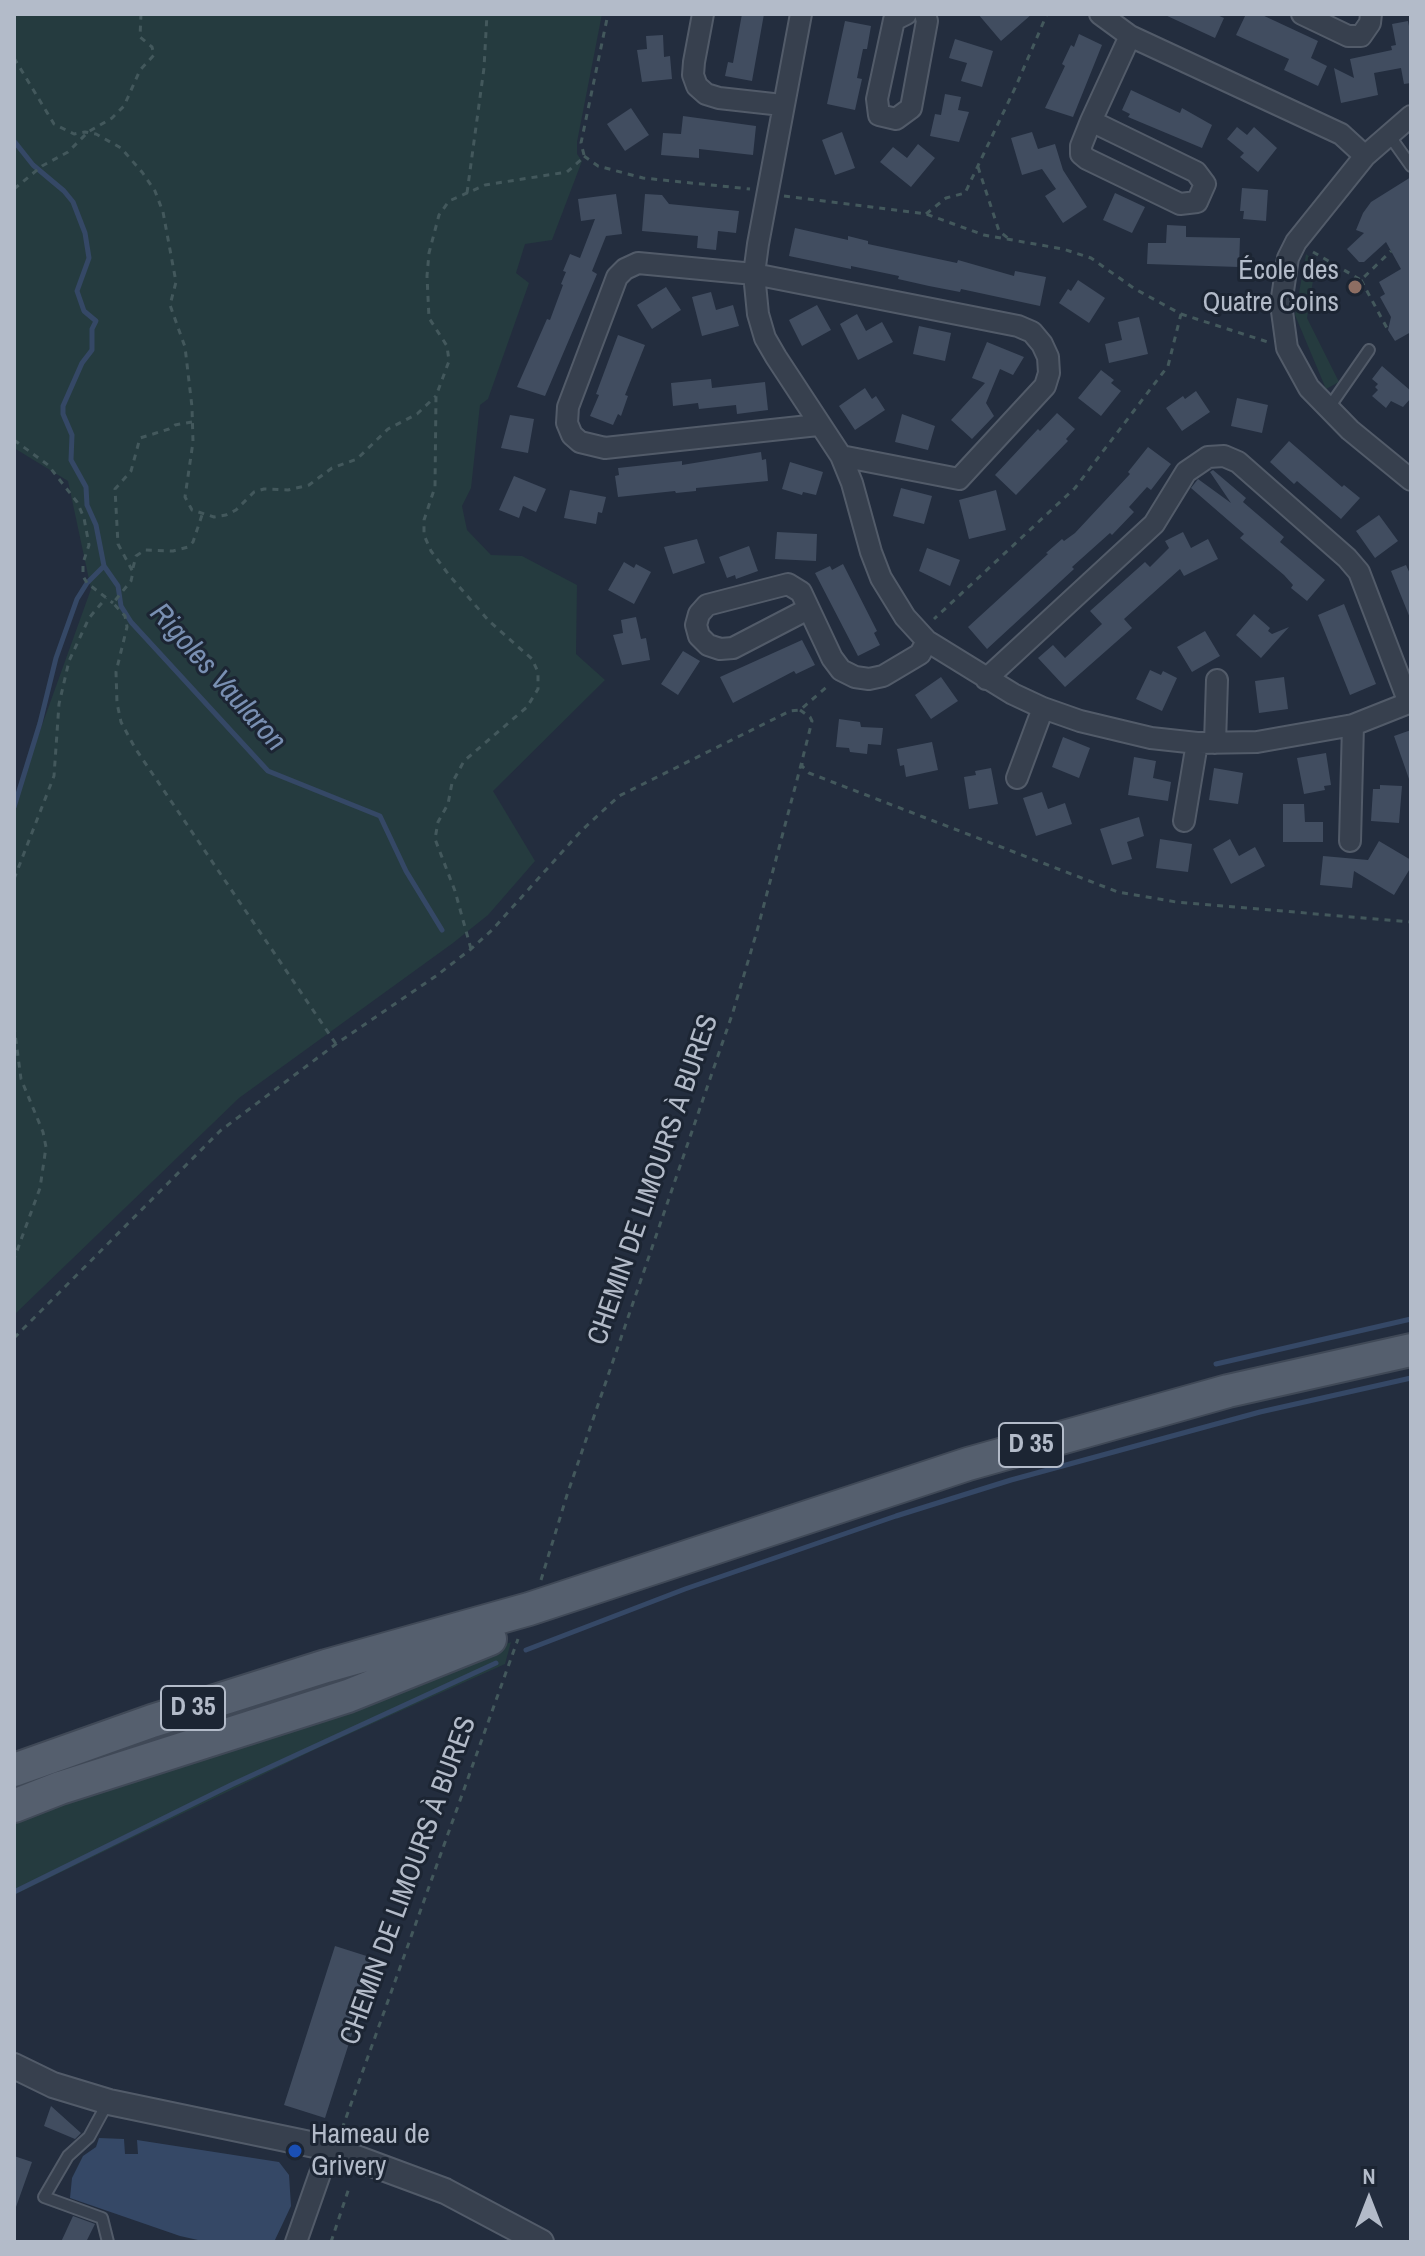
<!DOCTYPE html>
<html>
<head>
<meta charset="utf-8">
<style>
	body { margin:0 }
	#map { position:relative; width:1425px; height:2256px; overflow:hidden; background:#232d3e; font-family:"Archivo Narrow",sans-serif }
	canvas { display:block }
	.frame { position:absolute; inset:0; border:16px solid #b3bbc9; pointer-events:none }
	.north { position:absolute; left:1329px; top:2160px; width:80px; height:80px; -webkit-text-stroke:6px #1c2533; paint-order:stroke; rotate:0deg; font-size:22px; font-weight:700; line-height:32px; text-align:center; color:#b3bbc9 }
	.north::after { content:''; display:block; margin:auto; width:28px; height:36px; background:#b3bbc9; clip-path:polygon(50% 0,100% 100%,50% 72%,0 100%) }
</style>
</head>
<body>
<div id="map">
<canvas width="1425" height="2256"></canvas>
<div class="frame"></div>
<div class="north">N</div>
</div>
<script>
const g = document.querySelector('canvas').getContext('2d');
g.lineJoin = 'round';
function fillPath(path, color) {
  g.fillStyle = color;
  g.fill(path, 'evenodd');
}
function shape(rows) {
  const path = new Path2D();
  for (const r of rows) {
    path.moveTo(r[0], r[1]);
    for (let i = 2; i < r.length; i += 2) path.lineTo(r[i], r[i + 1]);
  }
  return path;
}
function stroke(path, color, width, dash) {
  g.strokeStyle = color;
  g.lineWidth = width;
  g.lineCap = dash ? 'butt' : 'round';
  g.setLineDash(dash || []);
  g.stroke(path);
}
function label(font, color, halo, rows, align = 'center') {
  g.font = font + ' "Archivo Narrow",sans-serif';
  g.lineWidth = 6;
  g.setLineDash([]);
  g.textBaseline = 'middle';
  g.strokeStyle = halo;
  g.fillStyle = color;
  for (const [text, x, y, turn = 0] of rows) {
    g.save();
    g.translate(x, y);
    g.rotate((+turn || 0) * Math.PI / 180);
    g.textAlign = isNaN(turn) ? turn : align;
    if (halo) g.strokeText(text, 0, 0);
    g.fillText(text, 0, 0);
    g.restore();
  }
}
fillPath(shape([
	[14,14,602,14,577,142,577,154,582,161,552,240,525,244,516,273,529,283,488,399,480,405,471,488,462,506,467,530,491,555,522,556,577,585,576,654,605,680,493,791,535,861,488,915,453,943,239,1098,14,1315,14,803,91,589,68,481,14,448],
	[1306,254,1316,262,1307,318,1339,382,1326,389,1295,315],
	[511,1642,505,1664,316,1749,14,1895,14,1817,450,1667]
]), '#253b3f');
fillPath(shape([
	[99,2138,124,2139,125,2154,138,2154,137,2140,279,2162,289,2175,291,2206,274,2242,207,2242,180,2236,70,2198,72,2178,83,2156,96,2147]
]), '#354866');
stroke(shape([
	[14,141,33,165,64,191,73,202,85,233,89,258,77,291,84,311,96,321,92,329,92,350,82,363,63,406,63,414,72,435,71,460,86,487,87,505,96,525,104,566,87,583,77,599,56,658,40,723,14,807],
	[104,566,118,586,121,606,131,622,268,771,380,816,406,871,442,930],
	[1216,1364,1411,1319],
	[526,1650,685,1589,896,1516,1011,1480,1260,1412,1411,1378],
	[14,1892,231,1785,496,1663]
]), '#354866', 5);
fillPath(shape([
	[742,14,764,14,752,81,725,76,728,62,733,63],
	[978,14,1032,14,1001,41],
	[1163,14,1215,14,1224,18,1215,38],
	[1246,14,1260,14,1318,41,1311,58,1327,66,1318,86,1284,70,1289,59,1236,35],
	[845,21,871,26,867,49,863,49,857,78,862,79,855,110,827,104],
	[1408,21,1411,36,1411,83,1404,84,1401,68,1374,73,1378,95,1341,103,1334,68,1354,78,1350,59,1392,50,1391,46,1396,45,1392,24],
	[1079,34,1102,45,1073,117,1045,108,1065,66,1062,64,1071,45,1074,47],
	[663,35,664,57,670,56,672,79,642,82,637,50,647,49,646,36],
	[955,39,993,51,982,87,961,81,967,63,949,58],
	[1131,90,1180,113,1182,108,1212,125,1202,148,1128,117,1130,114,1122,110],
	[945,94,961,97,958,110,969,112,959,142,930,136,935,114,941,115],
	[631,108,649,135,625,151,607,124],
	[683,116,756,126,753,155,699,149,699,158,661,155,663,133,681,134],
	[1237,127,1247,135,1254,127,1277,148,1258,172,1240,157,1244,153,1227,139],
	[842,132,855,168,835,175,822,140],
	[1032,132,1038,149,1055,144,1063,170,1087,207,1063,223,1045,196,1056,189,1042,169,1022,175,1011,138],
	[918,144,935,158,911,187,880,162,893,147,907,158],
	[1411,177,1411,332,1395,341,1388,330,1391,317,1380,297,1385,294,1379,282,1401,269,1386,242,1364,262,1359,262,1347,249,1364,233,1356,230,1363,213,1371,202],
	[1242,188,1268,190,1266,221,1243,219,1244,211,1240,211],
	[1115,193,1145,207,1132,233,1103,220],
	[616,194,622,234,606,236,592,271,597,274,545,396,517,387,547,319,550,320,563,285,561,284,566,272,563,271,570,254,580,258,595,219,581,221,578,199],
	[645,194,662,195,669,204,739,211,736,233,718,231,716,250,697,248,698,236,642,231],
	[1167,225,1186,226,1186,237,1240,238,1239,267,1147,264,1148,243,1166,243],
	[795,228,848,240,848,236,868,241,868,244,957,263,958,260,1014,276,1015,271,1046,277,1040,306,961,289,960,292,929,286,898,279,899,276,851,266,851,269,789,256],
	[1078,280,1105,298,1089,323,1059,303,1068,289,1071,291],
	[666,287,681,310,652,329,637,305],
	[711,292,716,310,733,305,739,326,702,336,692,297],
	[817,305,831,330,802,346,789,320],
	[857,314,866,331,882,322,893,342,858,360,840,324],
	[1139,317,1148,354,1109,363,1105,344,1122,340,1118,322],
	[919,326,951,333,945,361,913,354],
	[618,335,645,345,625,395,628,396,621,416,618,414,613,425,590,416,599,395,596,394],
	[987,342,1024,357,1013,375,1000,369,986,403,994,416,972,439,951,420,985,383,972,378],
	[1382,366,1411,391,1411,398,1403,407,1391,401,1386,408,1372,396,1378,390,1375,387,1378,384,1372,379],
	[1101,370,1114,380,1111,383,1121,391,1101,416,1078,398],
	[711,379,712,388,765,382,768,410,737,414,736,405,699,409,698,403,673,406,671,383],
	[865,388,872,399,876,396,885,410,855,430,839,406],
	[1196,391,1210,412,1182,431,1166,408,1183,396,1185,399],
	[1237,398,1268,405,1262,433,1231,426],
	[1057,413,1075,429,1066,439,1068,441,1016,495,995,475,1038,429,1040,431],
	[902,414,935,426,928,450,895,442],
	[510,415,534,419,528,453,501,448],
	[1289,441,1342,487,1344,485,1360,498,1341,519,1297,481,1294,484,1270,462],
	[1148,447,1171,464,1151,490,1147,487,1129,507,1134,512,1112,535,1110,533,1072,567,1074,569,987,649,968,627,1048,554,1046,553,1062,539,1064,541,1075,533,1130,474,1128,472],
	[761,452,762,460,766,459,768,481,696,488,696,491,676,493,675,491,618,497,615,476,619,475,618,468,682,461,682,465],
	[790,462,823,472,816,495,803,492,802,495,782,489],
	[1213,470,1246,498,1243,502,1284,537,1280,542,1325,580,1307,601,1291,588,1293,585,1284,575,1240,538,1244,534,1191,488,1198,479,1231,503,1210,472],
	[514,476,546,489,536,512,523,506,519,518,499,510],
	[901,488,932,496,924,524,893,516],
	[570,490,606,497,602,513,598,512,596,524,564,518],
	[996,490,1006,530,969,539,959,500],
	[1379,515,1398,541,1375,558,1356,531],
	[777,532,817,534,816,561,775,559],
	[1183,532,1191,548,1208,539,1218,559,1184,576,1180,569,1124,619,1132,628,1065,687,1038,658,1053,645,1065,658,1102,624,1090,611,1145,562,1150,567,1169,548,1165,541],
	[697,539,705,563,673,574,664,547],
	[749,546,758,571,736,579,735,575,727,578,719,557],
	[927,548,960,560,950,586,919,571],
	[624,562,634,568,636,564,651,572,634,604,608,590],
	[843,564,877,631,874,633,880,645,858,656,815,573,830,566,832,570],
	[1406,565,1411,576,1410,618,1391,571],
	[1344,604,1376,684,1350,695,1318,615],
	[1254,614,1270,628,1268,631,1272,634,1289,627,1261,658,1236,635],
	[636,617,641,639,646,638,650,660,622,665,613,635,623,633,621,620],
	[1205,631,1220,656,1192,672,1177,647],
	[802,640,815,665,796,674,794,671,733,703,720,677],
	[683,651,700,661,678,695,661,684],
	[1150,670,1161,675,1163,671,1177,678,1162,711,1136,699],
	[941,677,958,701,931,719,915,695],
	[1284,677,1288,709,1259,713,1255,681],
	[839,719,860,722,861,727,883,728,881,745,868,744,867,754,850,752,849,748,836,747],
	[1411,730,1411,779,1409,779,1394,736],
	[1063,737,1090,748,1079,778,1052,767],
	[932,742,938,770,906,777,904,765,900,766,897,749],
	[1326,753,1331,785,1324,786,1325,790,1304,794,1297,758],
	[1134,757,1156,761,1153,778,1171,782,1168,801,1128,795],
	[991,768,998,804,969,809,964,777,976,775,975,771],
	[1214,768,1243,773,1238,804,1209,800],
	[1380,785,1402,786,1399,823,1371,821,1373,789,1380,789],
	[1042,792,1048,809,1065,803,1072,824,1036,836,1023,798],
	[1283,804,1304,804,1305,822,1323,822,1323,842,1283,842],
	[1139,817,1144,836,1127,842,1132,859,1112,865,1100,829],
	[1160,839,1192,844,1188,872,1156,868],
	[1230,839,1239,856,1255,847,1265,866,1231,884,1213,849],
	[1379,841,1411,860,1411,867,1394,895,1354,871,1352,888,1320,885,1323,856,1368,860],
	[335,1946,376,1959,325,2118,284,2105],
	[51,2106,81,2133,75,2139,44,2126],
	[14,2156,32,2162,16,2207,14,2206],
	[73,2216,95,2224,86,2242,61,2242]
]), '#414d60');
const service = shape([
	[1389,135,1411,166],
	[1328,409,1369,350],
	[108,2242,102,2218,44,2197,68,2156,89,2137,108,2102]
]);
const minor = shape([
	[703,14,694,62,693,75,697,86,706,94,719,98,782,105],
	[801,14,758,244,754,274,758,314,765,338,776,357,841,456,852,483,871,552,881,578,905,617,927,641,1013,694,1043,708,1080,721,1151,738,1197,743,1257,742,1353,725,1411,702],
	[906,14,894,20,877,99,879,115,896,119,911,108,927,21,925,14],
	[1100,14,1130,36,1341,134,1365,156],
	[1302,14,1348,36,1361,36,1370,23,1371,14],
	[1411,116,1365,156,1296,242,1288,258,1281,304,1287,348,1309,388,1350,430,1411,480],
	[1091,121,1196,172,1205,184,1197,202,1180,204,1087,159,1081,154,1081,146,1091,121,1130,36],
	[818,425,605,448,580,442,572,435,567,423,568,407,617,277,625,269,638,263,754,274,1018,326,1032,332,1042,344,1048,357,1049,373,1045,386,959,479,841,456],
	[808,609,733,648,720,649,708,645,699,636,696,625,699,614,707,605,788,584,801,592,832,658,841,670,855,677,869,679,883,676,920,654,927,641],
	[986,679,1154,524,1186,472,1208,457,1224,456,1238,462,1347,558,1359,572,1409,703],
	[1215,743,1217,680],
	[1017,778,1043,708],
	[1184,821,1197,743],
	[1350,841,1353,725],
	[296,2242,329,2148]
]);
const tertiary = shape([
	[14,2066,53,2085,109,2102,329,2148,445,2191,541,2242]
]);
const primary = shape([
	[14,1770,152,1721,326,1666,529,1609,968,1464,1228,1391,1411,1350],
	[14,1806,60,1788,348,1696,490,1639]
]);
stroke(service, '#525b69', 14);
stroke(minor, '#525b69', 24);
stroke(tertiary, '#525b69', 28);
stroke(primary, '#404957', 36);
stroke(shape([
	[14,58,54,124,74,134,85,132,96,134,121,148,142,172,155,191,163,212,176,282,170,305,185,347,192,407,193,442,185,497,192,510,214,517,226,515,236,510,254,492,264,489,288,490,309,485,332,468,357,459,388,429,417,414,436,396],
	[584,155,581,143,608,14],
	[584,156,598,166,643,178,750,189],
	[978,167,999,231,1009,239],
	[14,189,42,166,68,152,88,132,112,118,124,106,140,70,154,55,152,47,140,37,141,14],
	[467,193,484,68,487,14],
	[784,196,926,214,984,235,1063,249,1091,258,1135,289,1181,314,1168,366,1075,488,934,619],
	[926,214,946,198,965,193,1016,86,1047,14],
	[1313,252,1361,280,1391,251],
	[1361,280,1388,330],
	[1181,314,1268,342],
	[192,422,175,425,169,429,140,438,131,471,115,489,118,544,133,572,131,581,113,603,125,616,127,627,116,672,117,703,121,722,135,748,336,1044],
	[14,440,48,465,77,502,84,518,89,545,83,563,83,576,87,583,113,603],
	[133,568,136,556,145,550,173,551,188,547,193,542,202,515],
	[800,710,810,717,812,721,802,761,802,766,809,773,1118,892,1176,902,1411,922],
	[14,879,54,776,59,704,69,661,89,618,106,598],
	[471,949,455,891,435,839,438,822,448,804,452,783,464,761,527,707,538,689,538,672,532,659,489,621,449,575,431,551,424,535,424,520,435,487,436,396,449,361,447,346,429,318,427,276,429,253,439,215,449,201,485,185,567,172,584,157],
	[14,1026,21,1079,43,1132,46,1147,40,1188,14,1259],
	[14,1338,220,1131,336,1044,436,976,471,949,492,930,581,831,619,796,790,711,800,710,829,685],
	[541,1580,567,1495,733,1012,757,931,802,761],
	[342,2129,518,1639],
	[331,2242,350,2185],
	[441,2242,442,2241]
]), '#43585c', 3, [6, 6]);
stroke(service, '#37404e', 10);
stroke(minor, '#37404e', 20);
stroke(tertiary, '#37404e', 24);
stroke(primary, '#555f6e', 32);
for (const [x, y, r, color] of [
	[1355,287,8,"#8d6e63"],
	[295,2151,8,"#1a4fb4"]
]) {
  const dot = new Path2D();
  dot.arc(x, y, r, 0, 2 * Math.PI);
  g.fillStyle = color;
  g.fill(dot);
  stroke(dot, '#1c2533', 3);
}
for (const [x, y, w] of [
	[1031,1445,64],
	[193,1708,64]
]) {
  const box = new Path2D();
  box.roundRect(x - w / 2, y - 22, w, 44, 6);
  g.fillStyle = '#1c2533';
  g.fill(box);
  stroke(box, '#b3bbc9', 2);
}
label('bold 26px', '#b3bbc9', null, [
	["D 35",1031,1445],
	["D 35",193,1708]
]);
label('28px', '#b3bbc9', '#1c2533', [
	["École des",1339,271],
	["Quatre Coins",1339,303],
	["Hameau de",311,2135,"left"],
	["Grivery",311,2167,"left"]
], 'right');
label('28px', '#b3bbc9', '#1c2533', [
	["CHEMIN DE LIMOURS À BURES",654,1180,-71],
	["CHEMIN DE LIMOURS À BURES",409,1881,-70]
]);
label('italic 30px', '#798fb2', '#1c2533', [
	["Rigoles Vaularon",217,678,48]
]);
</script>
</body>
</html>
